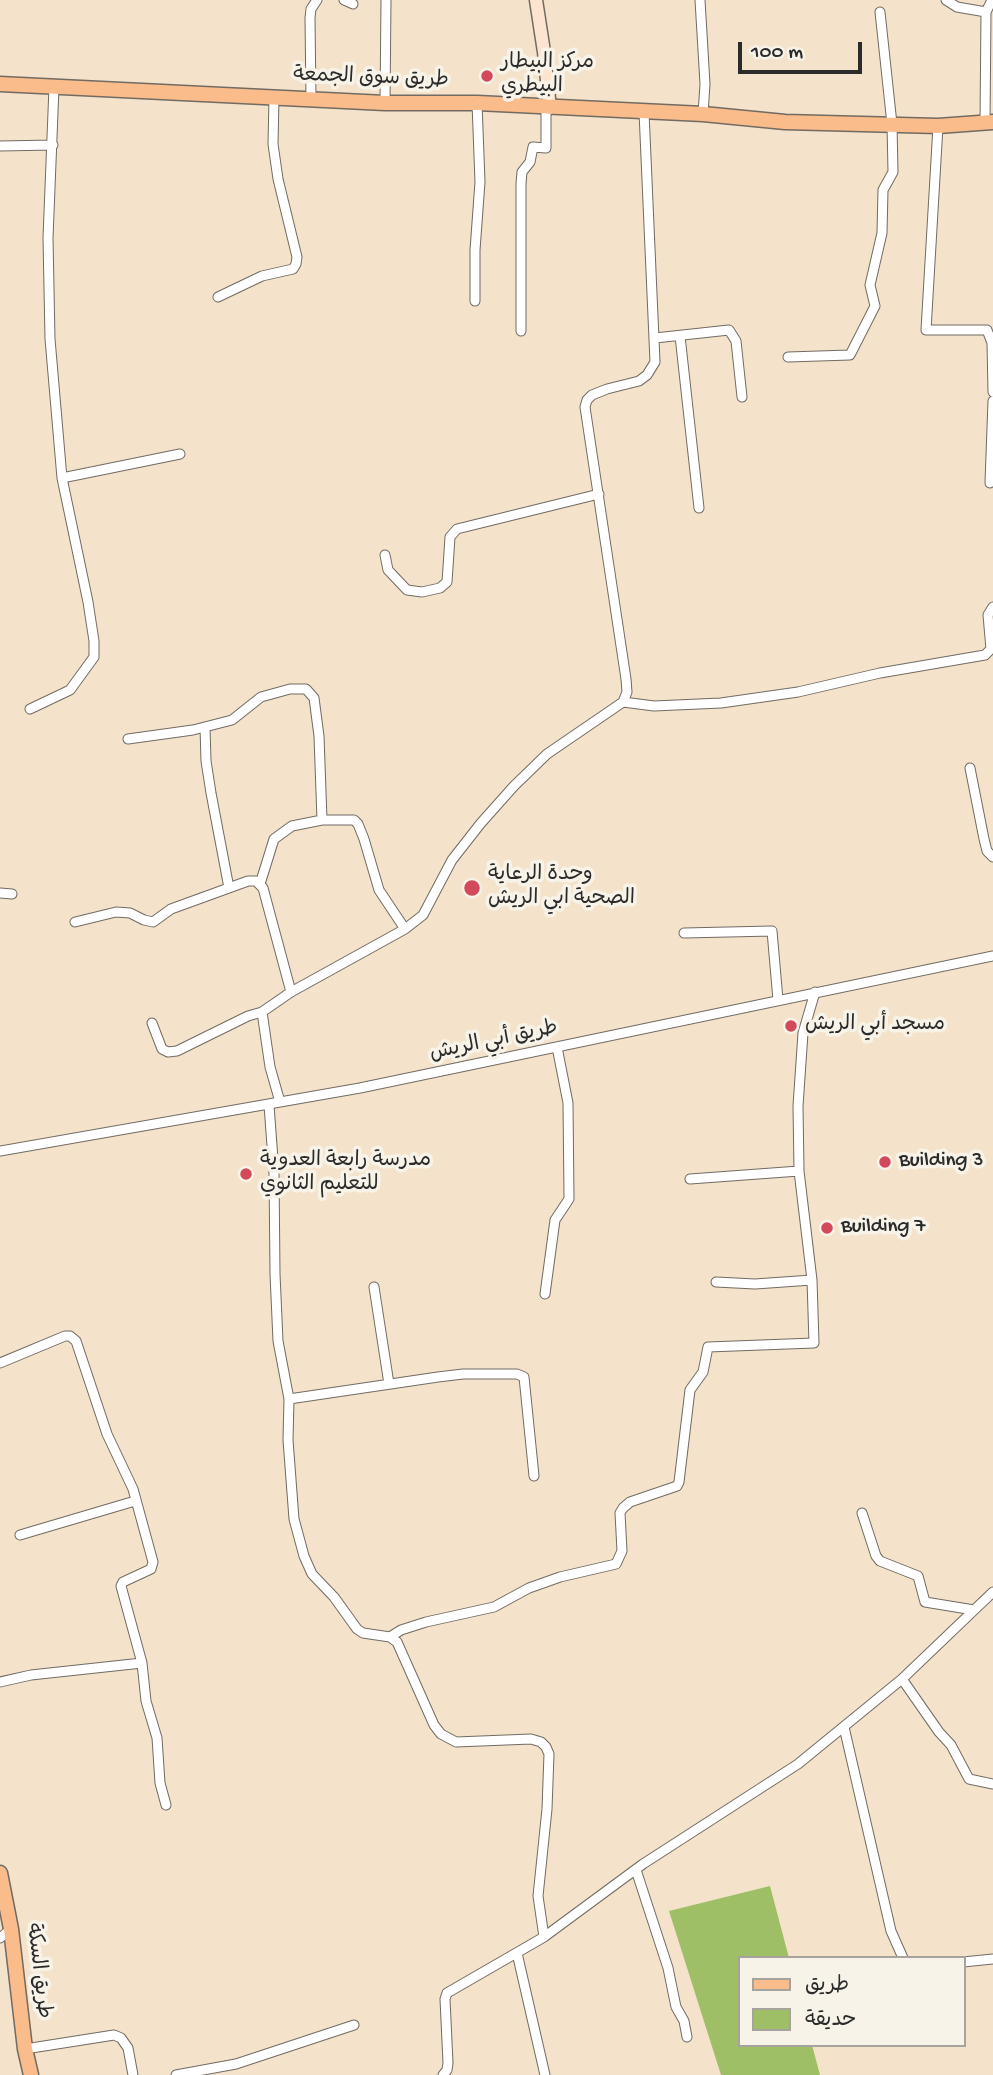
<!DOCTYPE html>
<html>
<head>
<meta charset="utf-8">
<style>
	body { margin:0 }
	#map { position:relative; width:993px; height:2075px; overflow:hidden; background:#f4e2ca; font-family:"Gochi Hand","Playpen Sans Arabic",sans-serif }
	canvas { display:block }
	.legend { position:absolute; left:738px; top:1956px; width:228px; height:91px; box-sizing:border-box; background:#f7f3e8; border:2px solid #a5a39c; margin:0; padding:9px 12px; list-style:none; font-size:21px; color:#2b2b2b }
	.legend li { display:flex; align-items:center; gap:14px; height:35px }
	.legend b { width:35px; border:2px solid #a5a39c }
	.scale { position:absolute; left:738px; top:42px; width:124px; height:32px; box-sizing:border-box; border:4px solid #2b2b2b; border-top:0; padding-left:9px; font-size:21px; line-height:24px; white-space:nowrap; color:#2b2b2b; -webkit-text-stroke:5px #f7f3e8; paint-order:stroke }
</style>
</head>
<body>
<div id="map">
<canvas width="993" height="2075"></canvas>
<ul class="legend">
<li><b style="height:9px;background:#f9bc8a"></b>طريق</li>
<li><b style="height:19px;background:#9fbf67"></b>حديقة</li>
</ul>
<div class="scale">100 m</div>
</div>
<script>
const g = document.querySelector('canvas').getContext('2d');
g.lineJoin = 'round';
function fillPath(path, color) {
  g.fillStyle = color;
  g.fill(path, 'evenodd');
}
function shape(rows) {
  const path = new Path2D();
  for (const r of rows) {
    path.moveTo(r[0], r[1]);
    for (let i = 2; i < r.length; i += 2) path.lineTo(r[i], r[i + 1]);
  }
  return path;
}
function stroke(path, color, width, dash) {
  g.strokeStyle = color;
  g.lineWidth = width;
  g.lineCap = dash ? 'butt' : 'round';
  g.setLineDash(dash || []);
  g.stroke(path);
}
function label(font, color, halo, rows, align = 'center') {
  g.font = font + ' "Gochi Hand","Playpen Sans Arabic",sans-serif';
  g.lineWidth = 7;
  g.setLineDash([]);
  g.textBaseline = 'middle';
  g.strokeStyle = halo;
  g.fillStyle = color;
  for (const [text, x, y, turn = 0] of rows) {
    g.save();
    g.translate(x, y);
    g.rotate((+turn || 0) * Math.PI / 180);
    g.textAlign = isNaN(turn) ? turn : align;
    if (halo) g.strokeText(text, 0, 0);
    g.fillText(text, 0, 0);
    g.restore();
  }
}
fillPath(shape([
	[770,1886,789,1958,739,1958,739,2045,812,2045,820,2075,721,2075,669,1911]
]), '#9fbf67');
const street = shape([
	[344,0,353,4],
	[700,0,705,84,703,114],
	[946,0,957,7,986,12],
	[311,99,310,18,311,9,317,0],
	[385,103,386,0],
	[985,122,986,12,992,0],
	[938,126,926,330,987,330,992,343,993,392],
	[0,146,53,145],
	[218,297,262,276,293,269,296,264,297,257,278,179,273,144,274,98],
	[475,301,475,250,480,182,477,103],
	[521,331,521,184,522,172,530,162,533,147,546,148,546,108],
	[680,336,699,508],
	[655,338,729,330,736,341,742,397],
	[788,357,850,355,875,306,870,285,882,233,883,190,893,172,892,124,880,12],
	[62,478,180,454],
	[990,483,993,401],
	[385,555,388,570,407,590,422,592,440,588,447,582,450,537,457,529,599,494],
	[623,702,654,706,721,703,798,692,880,673,985,655,991,649,988,615,993,607],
	[30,709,70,690,94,657,94,641,88,602,62,478,50,339,48,238,54,87],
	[205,727,206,761,211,793,229,888],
	[128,739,193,730,232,720,261,697,290,689,306,689,314,698,319,736,322,820],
	[970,768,984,839,987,851,993,857],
	[260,884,274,839,292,826,322,820,354,820,358,824,364,839,379,890,405,929],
	[0,893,12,894],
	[75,922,116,912,130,913,144,920,153,922,171,909,248,881,256,881,263,888,291,992],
	[684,933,772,931,778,1000],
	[262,1012,270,1067,280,1102],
	[152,1023,162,1049,168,1052,177,1051,248,1016,262,1012,291,992,405,929,423,915,452,860,481,823,514,786,547,754,623,702,627,692,626,679,585,407,587,400,592,395,607,389,639,381,647,375,655,362,644,112],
	[269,1105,274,1173,275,1274,278,1341,289,1399,288,1440,294,1519,304,1556,312,1574,334,1597,357,1629,363,1633,390,1637,397,1642,434,1725,441,1734,456,1742,531,1739,541,1742,546,1747,549,1754,547,1809,538,1896,544,1937],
	[0,1151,360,1088,993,956],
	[690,1179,799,1171],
	[716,1282,755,1284,812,1280],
	[374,1287,389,1384],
	[545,1294,555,1220,569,1199,568,1103,557,1047],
	[0,1363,65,1336,70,1336,76,1341,107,1434,133,1489,153,1562,151,1569,123,1582,121,1586,142,1663],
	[289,1399,438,1377,463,1374,517,1374,524,1377,534,1476],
	[862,1513,876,1556,880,1561,918,1576,925,1602,974,1610],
	[20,1535,135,1501],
	[390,1637,401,1630,426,1622,494,1607,529,1588,560,1577,616,1564,622,1551,620,1513,623,1508,630,1502,677,1486,679,1482,690,1390,703,1372,708,1347,814,1343,812,1280,799,1171,798,1106,803,1033,815,992],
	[902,1679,939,1732,951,1745,969,1779,993,1784],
	[0,1682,31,1675,142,1663,146,1701,157,1738,160,1783,166,1805],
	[844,1727,891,1931,903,1958],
	[636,1870,668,1968,676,2007,684,2021,687,2037],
	[0,1938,11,1929],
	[517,1953,545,2075],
	[963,1962,993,1959],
	[25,2049,114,2035,121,2038,128,2048,133,2075],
	[176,2075,236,2064,354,2025],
	[443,2075,447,2070,448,2063,445,1999,447,1993,544,1937,643,1864,798,1764,902,1679,993,1592]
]);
const secondary = shape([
	[536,0,544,52,550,108]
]);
const primary = shape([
	[0,84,385,103,477,103,703,114,785,122,938,126,993,122],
	[0,1873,11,1929,25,2049,31,2075]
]);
stroke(street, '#716b63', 11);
stroke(secondary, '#716b63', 15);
stroke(primary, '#716b63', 17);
stroke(street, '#fff', 9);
stroke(secondary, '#fde4d0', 12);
stroke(primary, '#f9bc8a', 14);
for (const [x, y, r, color] of [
	[487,76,7,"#d1495b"],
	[472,888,9,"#d1495b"],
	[791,1026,7,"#d1495b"],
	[885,1162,7,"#d1495b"],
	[246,1174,7,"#d1495b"],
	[827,1228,7,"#d1495b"]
]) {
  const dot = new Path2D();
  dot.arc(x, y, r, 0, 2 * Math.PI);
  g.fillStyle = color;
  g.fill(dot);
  stroke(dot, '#f7f3e8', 2.5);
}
label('21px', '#2b2b2b', '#f7f3e8', [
	["مركز البيطار",501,64],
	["البيطري",501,88],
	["وحدة الرعاية",488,876],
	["الصحية ابي الريش",488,900],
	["مسجد أبي الريش",805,1026],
	["مدرسة رابعة العدوية",260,1162],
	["للتعليم الثانوي",260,1186],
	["Building 3",899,1162],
	["Building 7",841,1228]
], 'left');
label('21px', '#2b2b2b', '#f7f3e8', [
	["طريق سوق الجمعة",371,79,2],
	["طريق أبي الريش",494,1042,-12],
	["طريق السكة",37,1971,83]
]);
</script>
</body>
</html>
